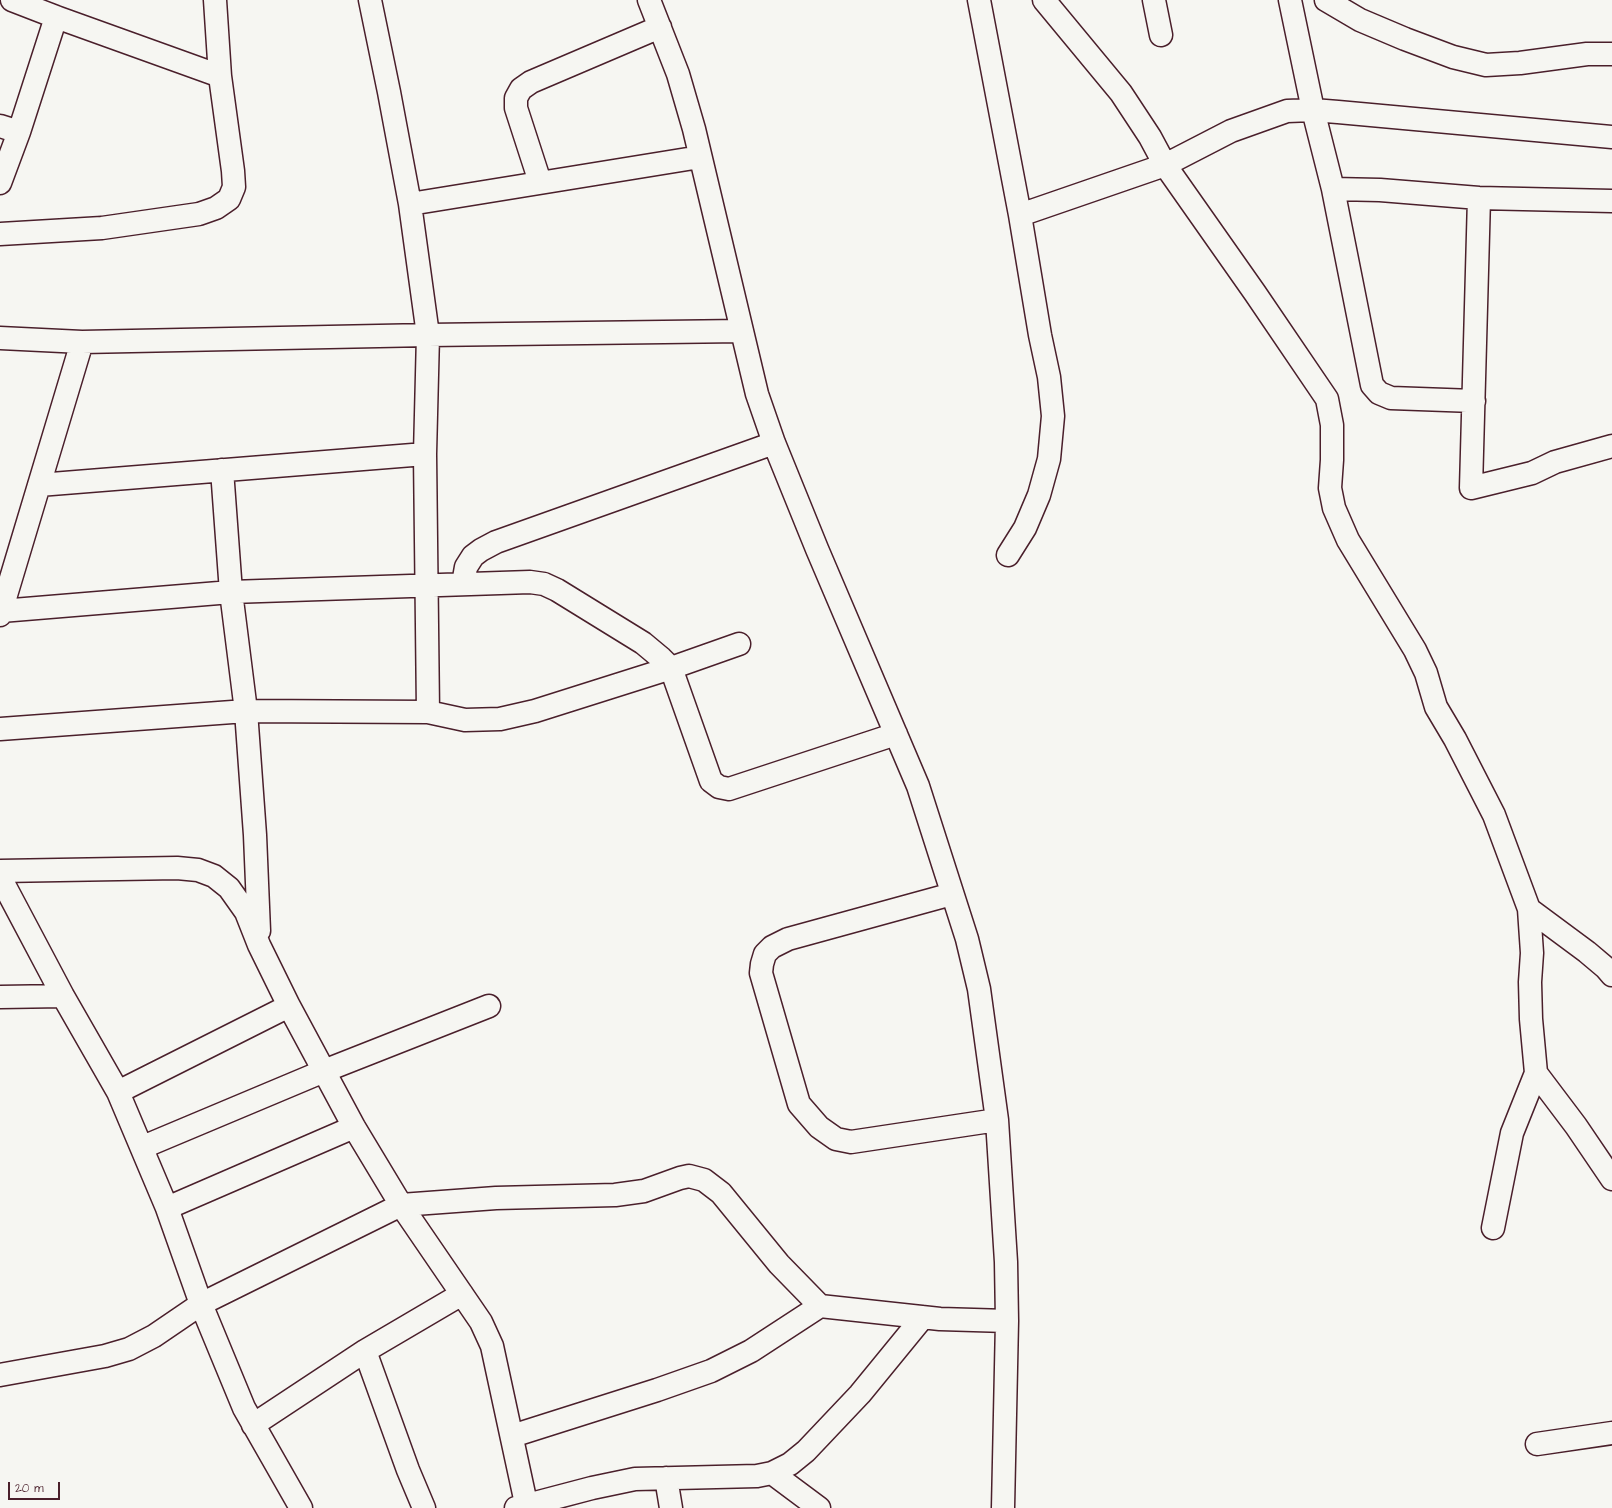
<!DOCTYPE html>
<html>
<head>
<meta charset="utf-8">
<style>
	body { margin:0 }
	#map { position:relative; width:1612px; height:1508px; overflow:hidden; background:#f6f6f2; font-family:"Architects Daughter",sans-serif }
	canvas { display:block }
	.scale { position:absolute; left:8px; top:1482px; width:52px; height:18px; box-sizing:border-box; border:2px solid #4a1f2b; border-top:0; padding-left:5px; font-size:12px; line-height:14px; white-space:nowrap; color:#4a1f2b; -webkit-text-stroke:3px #f6f6f2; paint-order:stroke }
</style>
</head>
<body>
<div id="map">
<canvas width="1612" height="1508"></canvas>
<div class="scale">20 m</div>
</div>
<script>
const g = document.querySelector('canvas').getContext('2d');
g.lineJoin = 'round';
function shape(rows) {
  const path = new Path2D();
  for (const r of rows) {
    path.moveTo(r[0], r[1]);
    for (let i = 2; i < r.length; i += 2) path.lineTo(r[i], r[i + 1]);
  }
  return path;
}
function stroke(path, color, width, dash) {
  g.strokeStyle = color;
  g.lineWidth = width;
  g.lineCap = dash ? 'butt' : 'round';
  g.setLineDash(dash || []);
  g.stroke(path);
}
const minor = shape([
	[12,0,56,17,220,76],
	[370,0,389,92,410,204,428,335,425,454,428,712],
	[649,0,678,74,694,129,757,394,774,443,817,549,918,786,967,939,979,989,997,1120,1006,1262,1007,1321,1003,1508],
	[979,0,1020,215,1040,335,1049,377,1053,416,1049,459,1039,495,1025,528,1008,555],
	[1044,0,1121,93,1150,137,1165,165,1255,293,1327,399,1332,425,1332,460,1330,488,1334,508,1348,540,1415,650,1426,673,1436,707,1455,739,1494,815,1529,909,1532,953,1530,982,1531,1019,1536,1073,1512,1133,1493,1228],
	[1154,0,1161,35],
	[1290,0,1313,110,1333,189,1380,190,1479,198,1612,201],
	[1326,0,1360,20,1405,39,1453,57,1486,65,1520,63,1587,54,1612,54],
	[0,126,19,132],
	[540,182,516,108,516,98,521,89,531,82,660,27],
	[0,183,19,132,56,17],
	[1333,189,1372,385,1379,393,1391,398,1474,401],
	[1479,198,1471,488,1532,473,1555,462,1612,446],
	[410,204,700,157],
	[1020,215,1165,165,1231,131,1287,111,1313,110,1338,112,1612,137],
	[0,234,102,228,199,214,216,208,229,199,234,187,233,171,220,76,215,0],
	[0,338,82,342,428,335,742,331],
	[222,470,231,592,246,711,255,835,259,931],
	[39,485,425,454],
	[463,584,466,567,473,556,481,550,496,542,774,443],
	[1,611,231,592,530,582,544,584,557,590,643,643,661,658,671,668,711,781,719,787,729,789,896,734],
	[0,615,82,342],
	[0,729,246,711,428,712,465,720,500,719,535,711,671,668,739,644],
	[0,871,177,868,198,870,214,876,229,888,246,912,259,945,289,1006,354,1127,401,1205,481,1322,492,1346,527,1508],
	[0,877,63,996,118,1092,167,1208,201,1304,244,1408,301,1508],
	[952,894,788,939,772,947,765,954,762,964,761,973,799,1104,819,1127,836,1139,851,1142,997,1120],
	[1529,909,1587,952,1606,968,1612,975],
	[0,997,63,996],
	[1536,1073,1576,1126,1612,1179],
	[118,1092,289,1006],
	[143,1147,324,1071,489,1006],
	[167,1208,354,1127],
	[365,1351,408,1470,424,1508],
	[0,1375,105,1356,129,1349,154,1336,201,1304,401,1205,496,1198,615,1195,644,1191,680,1178,689,1176,704,1180,721,1193,779,1264,820,1306],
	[253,1425,365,1351,462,1294],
	[512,1436,657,1390,711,1371,751,1351,820,1306,940,1319,1007,1321],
	[1537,1444,1612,1433],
	[772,1473,819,1508],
	[666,1478,671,1508],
	[516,1508,592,1488,635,1479,757,1476,772,1473,790,1464,806,1451,860,1394,923,1317]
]);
stroke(minor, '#4a1f2b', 25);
stroke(minor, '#f6f6f2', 22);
</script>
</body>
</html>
